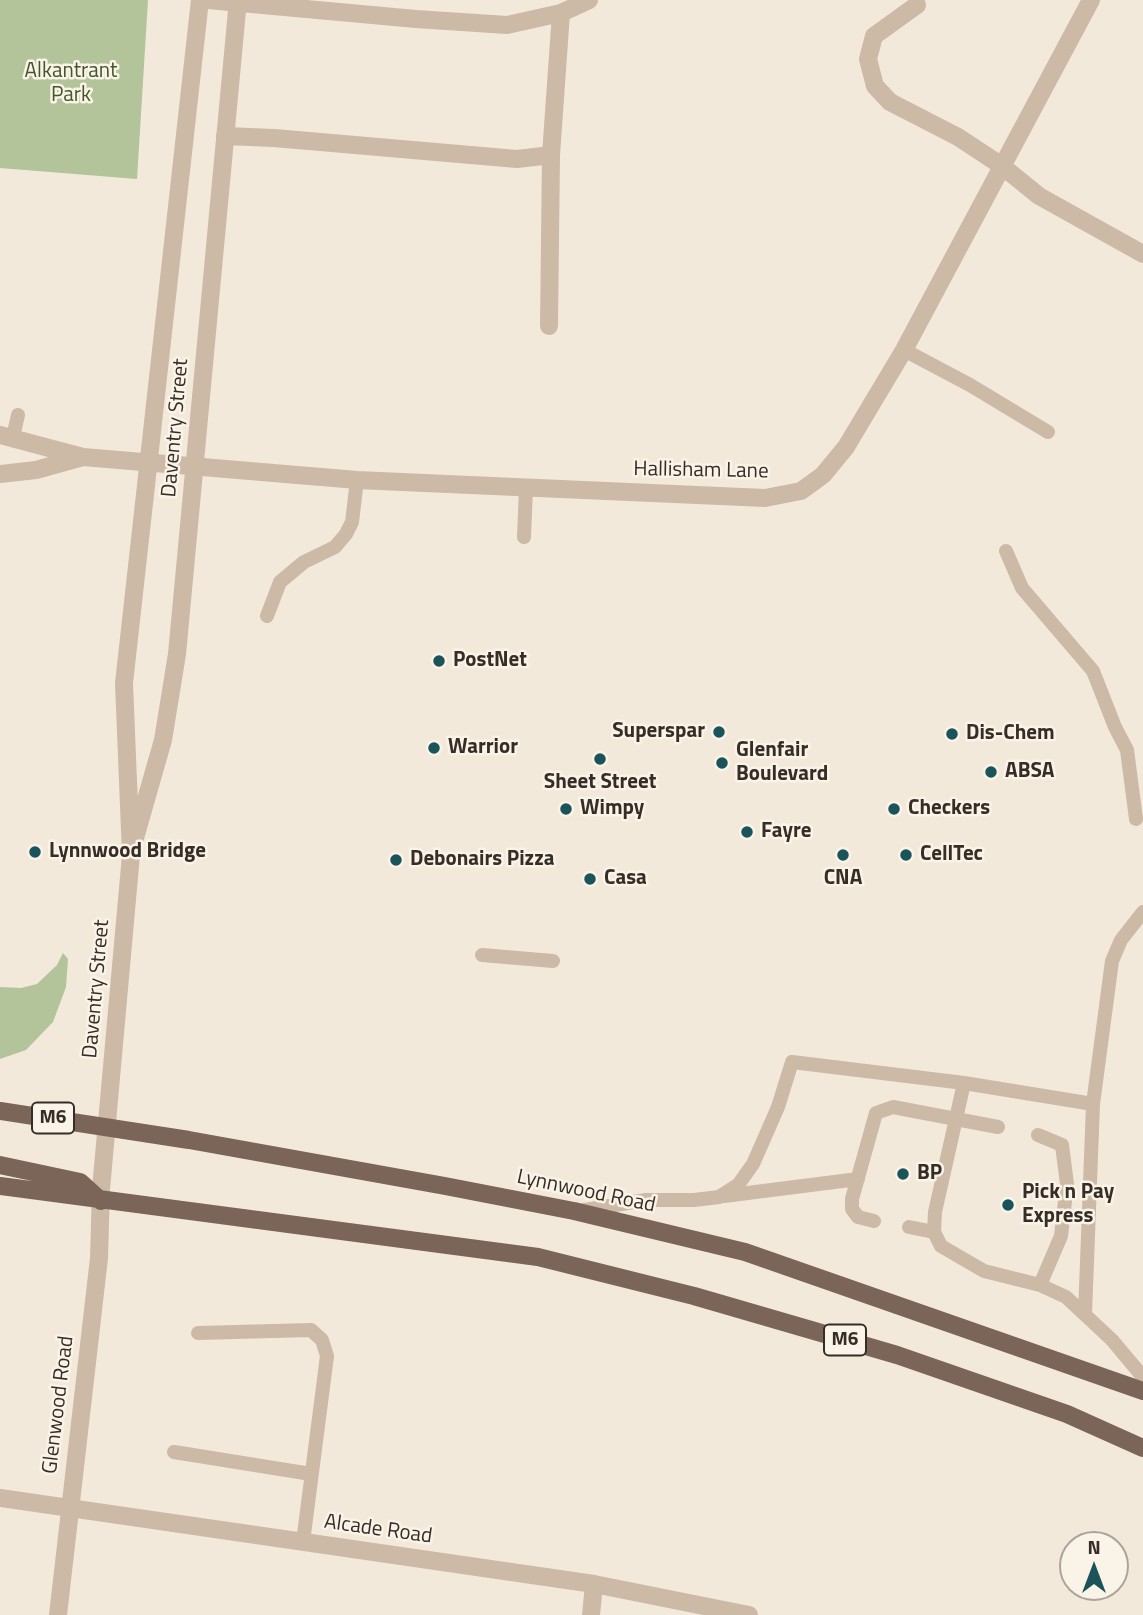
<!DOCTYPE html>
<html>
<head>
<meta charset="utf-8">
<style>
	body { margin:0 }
	#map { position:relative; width:1143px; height:1615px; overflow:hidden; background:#f3e9db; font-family:"Titillium Web",sans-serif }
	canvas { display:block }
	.north { position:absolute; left:1059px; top:1531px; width:70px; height:70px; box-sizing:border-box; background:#faf3e7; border:2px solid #aca49a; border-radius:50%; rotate:0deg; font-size:19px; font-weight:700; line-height:28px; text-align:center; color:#372d27 }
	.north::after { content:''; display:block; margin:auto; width:24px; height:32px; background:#1b535b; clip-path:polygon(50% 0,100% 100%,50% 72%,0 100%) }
</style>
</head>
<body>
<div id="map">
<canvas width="1143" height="1615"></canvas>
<div class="north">N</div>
</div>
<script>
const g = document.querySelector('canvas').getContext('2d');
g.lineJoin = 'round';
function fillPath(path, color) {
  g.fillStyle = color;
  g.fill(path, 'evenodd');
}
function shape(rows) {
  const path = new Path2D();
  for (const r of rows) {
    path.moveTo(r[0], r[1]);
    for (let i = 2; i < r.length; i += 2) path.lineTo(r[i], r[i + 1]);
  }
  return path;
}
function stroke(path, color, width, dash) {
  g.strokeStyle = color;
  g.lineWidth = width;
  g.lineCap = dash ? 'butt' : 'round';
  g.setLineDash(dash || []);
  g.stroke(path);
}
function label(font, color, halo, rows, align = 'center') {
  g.font = font + ' "Titillium Web",sans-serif';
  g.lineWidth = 5;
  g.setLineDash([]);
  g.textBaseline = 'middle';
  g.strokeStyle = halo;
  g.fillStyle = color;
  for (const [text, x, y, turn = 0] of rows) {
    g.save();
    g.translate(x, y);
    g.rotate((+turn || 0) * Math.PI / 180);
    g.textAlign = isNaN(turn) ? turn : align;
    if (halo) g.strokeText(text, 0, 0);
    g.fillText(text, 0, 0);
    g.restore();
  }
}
fillPath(shape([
	[0,0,148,0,137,179,0,168],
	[63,953,68,959,66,987,53,1022,26,1050,0,1059,0,987,21,988,37,984,57,965]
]), '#b3c39a');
stroke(shape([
	[904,350,970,385,1048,432],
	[13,437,18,415],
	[524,537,526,488],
	[1006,551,1022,588,1093,671,1115,727,1127,750,1136,819],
	[267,616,280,582,304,562,335,547,346,534,352,522,357,480],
	[482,955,553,961],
	[964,1083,935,1212,934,1232,941,1246,984,1271,1040,1285,1066,1297,1112,1340,1143,1377],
	[1038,1135,1062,1145,1067,1184,1061,1236,1040,1285],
	[724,1196,858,1179],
	[579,1211,646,1200,694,1200,719,1197,738,1185,753,1164,778,1107,792,1062,964,1083,1093,1104],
	[874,1221,858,1217,852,1209,852,1199,876,1113,893,1107,998,1127],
	[909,1227,934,1232],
	[1085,1314,1093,1104,1112,961,1121,940,1143,912],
	[198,1333,311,1330,322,1340,327,1356,303,1542],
	[174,1452,311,1474]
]), '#ccb9a6', 14);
stroke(shape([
	[208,0,416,19,507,25,561,13,589,0],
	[917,5,874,36,868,59,875,86,890,102,958,137,1002,166,1039,196,1143,254],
	[225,136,274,138,517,159,551,155],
	[549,326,551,155,561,13],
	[0,435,83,457,357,480,765,498,801,491,823,475,846,447,904,350,1091,0],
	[0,474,36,470,83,457],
	[0,1498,594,1584,749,1615],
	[591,1615,594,1584]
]), '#ccb9a6', 18);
stroke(shape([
	[135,838,163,740,177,654,238,0],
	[58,1615,99,1258,101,1189,131,855,124,683,200,0]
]), '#ccb9a6', 18);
stroke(shape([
	[0,1111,189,1140,445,1186,574,1211,745,1252,1143,1391],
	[0,1165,80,1182,101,1201],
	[0,1186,538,1257,694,1296,897,1355,1067,1414,1143,1448]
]), '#7a6558', 18);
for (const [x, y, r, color] of [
	[439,661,7,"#1b535b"],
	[719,732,7,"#1b535b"],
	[952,734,7,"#1b535b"],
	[434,748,7,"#1b535b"],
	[600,759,7,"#1b535b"],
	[722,763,7,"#1b535b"],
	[991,772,7,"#1b535b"],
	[566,809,7,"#1b535b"],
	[894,809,7,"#1b535b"],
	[747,832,7,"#1b535b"],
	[35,852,7,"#1b535b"],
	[843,855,7,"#1b535b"],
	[906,855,7,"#1b535b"],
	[396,860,7,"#1b535b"],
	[590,879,7,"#1b535b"],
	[903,1174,7,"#1b535b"],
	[1008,1205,7,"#1b535b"]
]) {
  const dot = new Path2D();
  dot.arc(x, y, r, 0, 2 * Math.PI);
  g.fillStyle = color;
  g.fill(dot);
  stroke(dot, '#faf3e7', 2.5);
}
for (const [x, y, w] of [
	[53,1118,42],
	[845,1340,42]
]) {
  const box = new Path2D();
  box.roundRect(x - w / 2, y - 15.5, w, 31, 5);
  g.fillStyle = '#faf3e7';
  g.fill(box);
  stroke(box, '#372d27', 2);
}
label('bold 19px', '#372d27', null, [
	["M6",53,1118],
	["M6",845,1340]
]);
label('21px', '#44572a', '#faf3e7', [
	["Alkantrant",71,72],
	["Park",71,96]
]);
label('21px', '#372d27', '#faf3e7', [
	["Daventry Street",176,428,-85],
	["Hallisham Lane",701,471,1],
	["Daventry Street",97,989,-85],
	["Lynnwood Road",586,1192,12],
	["Glenwood Road",59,1405,-83],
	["Alcade Road",378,1530,8]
]);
label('bold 21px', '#372d27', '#faf3e7', [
	["PostNet",453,661],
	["Superspar",705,732,"right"],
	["Dis-Chem",966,734],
	["Warrior",448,748],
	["Glenfair",736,751],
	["Boulevard",736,775],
	["ABSA",1005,772],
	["Sheet Street",600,783,"center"],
	["Wimpy",580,809],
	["Checkers",908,809],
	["Fayre",761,832],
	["Lynnwood Bridge",49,852],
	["CellTec",920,855],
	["Debonairs Pizza",410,860],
	["Casa",604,879],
	["CNA",843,879,"center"],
	["BP",917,1174],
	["Pick n Pay",1022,1193],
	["Express",1022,1217]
], 'left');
</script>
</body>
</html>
